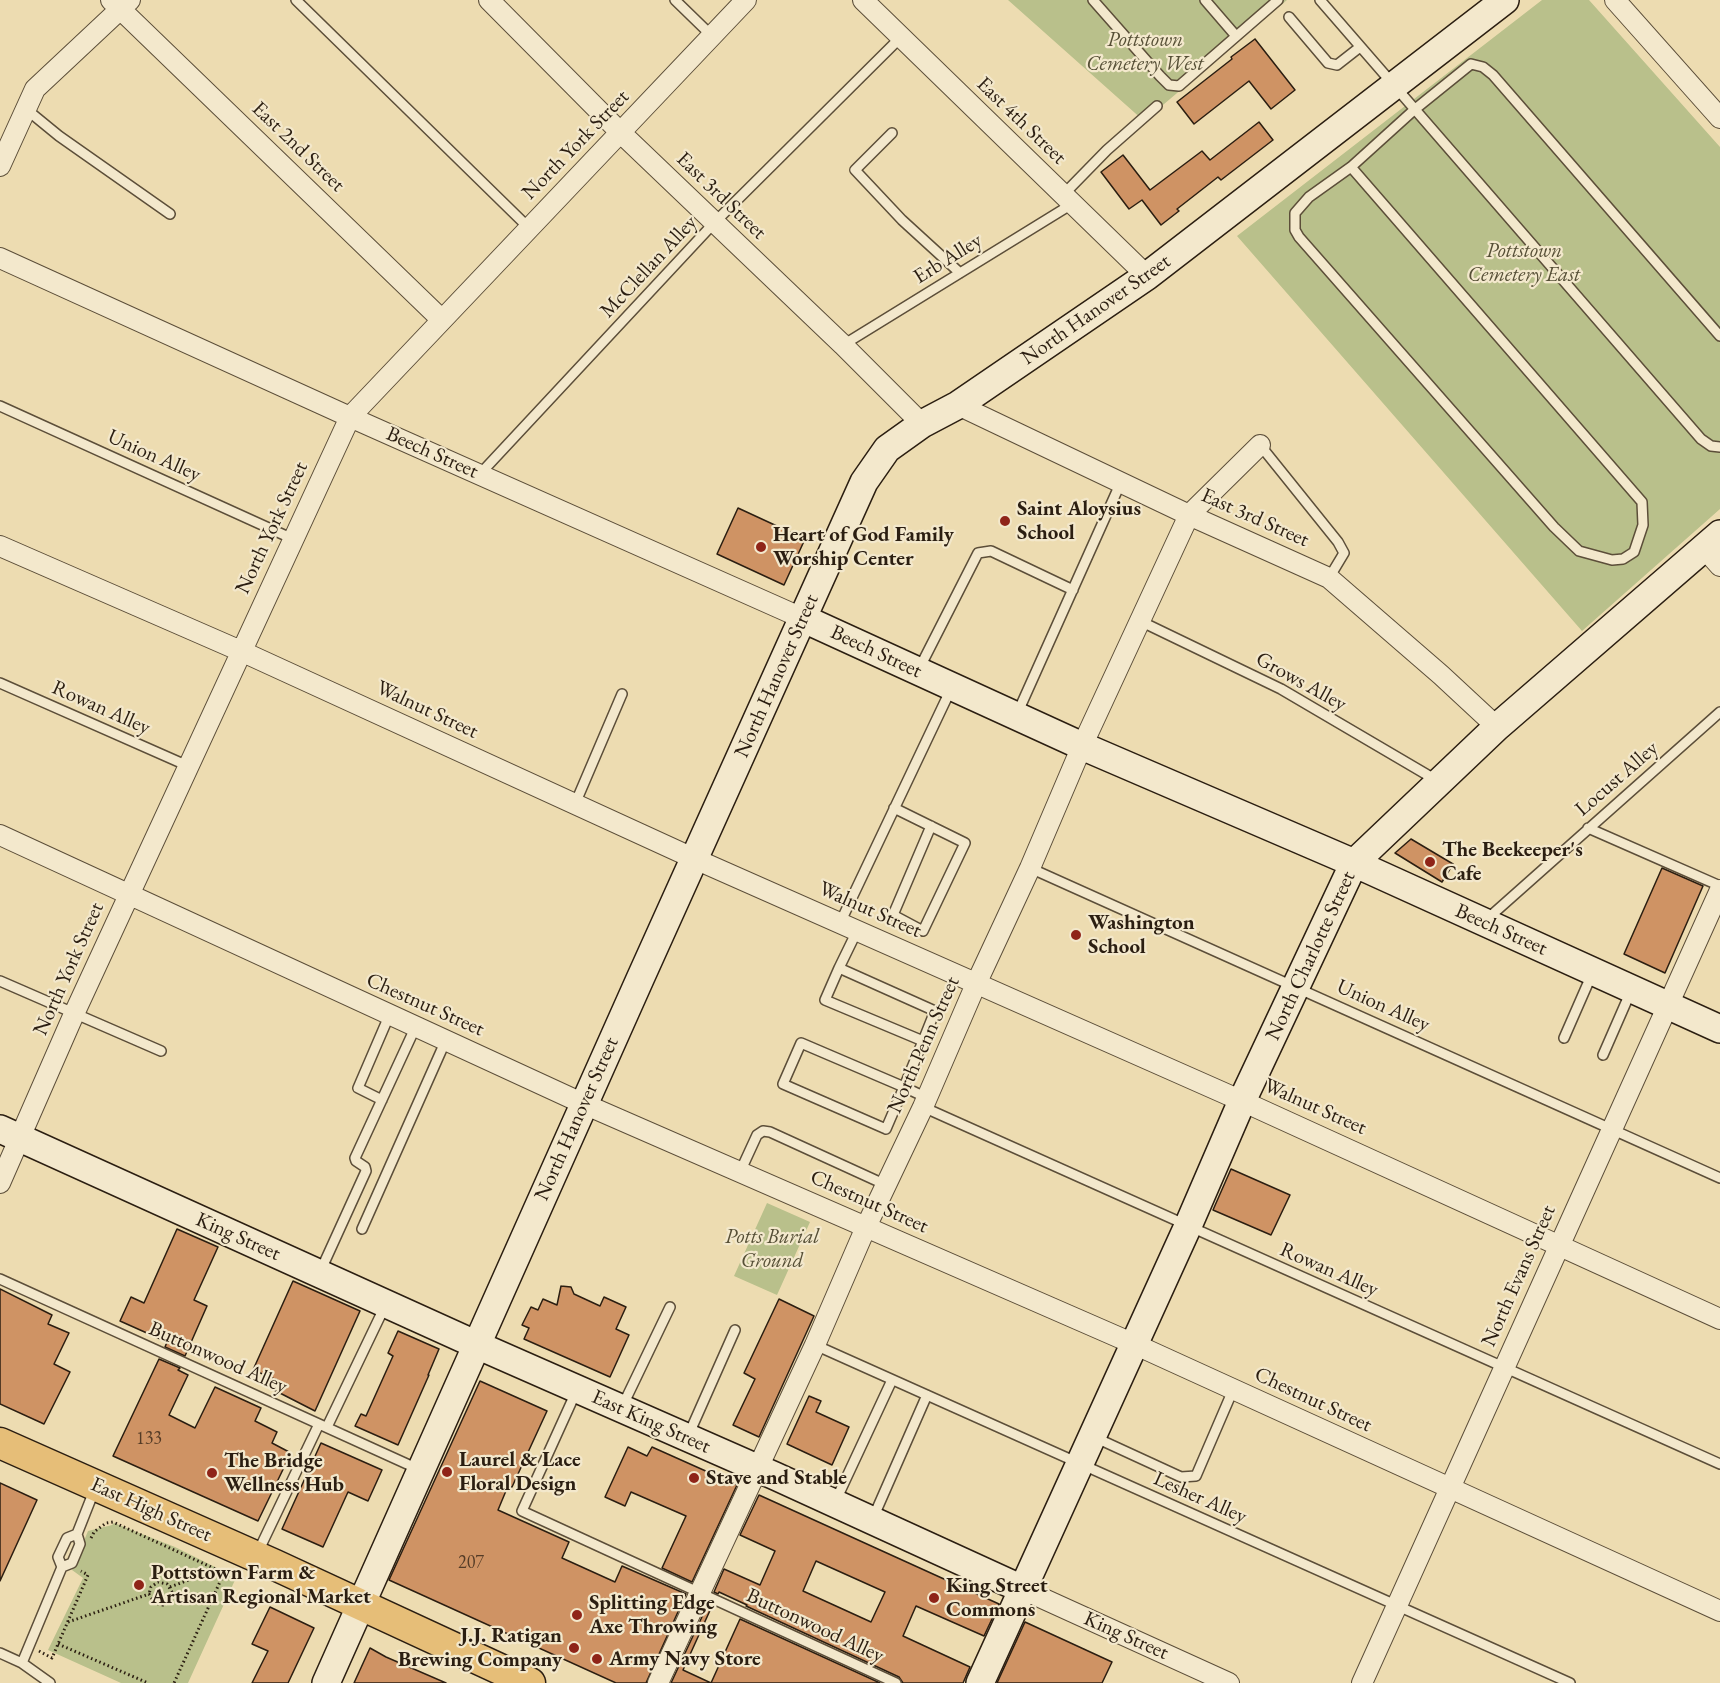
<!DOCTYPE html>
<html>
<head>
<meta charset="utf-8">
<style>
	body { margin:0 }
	canvas { display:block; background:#eddcb1 }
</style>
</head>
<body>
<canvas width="1720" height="1683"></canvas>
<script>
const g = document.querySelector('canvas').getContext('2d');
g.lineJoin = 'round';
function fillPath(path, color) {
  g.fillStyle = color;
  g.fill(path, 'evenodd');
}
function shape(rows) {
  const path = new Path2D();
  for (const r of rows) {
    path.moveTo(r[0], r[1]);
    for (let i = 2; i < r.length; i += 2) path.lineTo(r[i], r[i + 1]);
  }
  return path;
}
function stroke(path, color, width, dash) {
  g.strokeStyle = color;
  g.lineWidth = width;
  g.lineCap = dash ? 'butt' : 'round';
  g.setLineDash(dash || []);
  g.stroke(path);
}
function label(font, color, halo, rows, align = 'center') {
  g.font = font + ' "EB Garamond",serif';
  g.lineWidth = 4.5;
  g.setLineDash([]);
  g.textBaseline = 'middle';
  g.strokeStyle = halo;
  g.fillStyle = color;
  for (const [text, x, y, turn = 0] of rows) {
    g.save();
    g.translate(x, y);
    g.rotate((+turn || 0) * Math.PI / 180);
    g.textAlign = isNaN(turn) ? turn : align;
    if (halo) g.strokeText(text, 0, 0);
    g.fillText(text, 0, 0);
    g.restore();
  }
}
fillPath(shape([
	[1008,0,1287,0,1144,121],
	[1542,0,1589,0,1720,147,1720,509,1582,631,1237,236],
	[767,1203,810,1222,777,1295,734,1276],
	[114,1523,175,1547,225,1572,235,1580,188,1683,121,1683,48,1650,83,1578,72,1570,88,1531,112,1525]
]), '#b9c08b');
const building = shape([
	[1255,39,1295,90,1271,109,1249,81,1194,124,1177,102,1232,59,1231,57,1255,39],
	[1259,122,1273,140,1221,180,1218,177,1177,209,1179,211,1161,225,1142,200,1129,209,1101,172,1123,155,1150,190,1202,151,1210,160,1259,122],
	[738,508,805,539,784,585,717,554,738,508],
	[1411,839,1453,864,1442,882,1395,853,1411,839],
	[1662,868,1703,886,1665,973,1624,954,1662,868],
	[1231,1169,1290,1195,1271,1235,1213,1210,1231,1169],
	[177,1229,218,1247,194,1300,207,1306,185,1356,165,1347,167,1342,120,1321,131,1297,144,1303,177,1229],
	[293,1281,360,1311,315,1411,272,1389,277,1380,253,1370,293,1281],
	[561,1286,571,1287,574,1294,600,1306,604,1297,626,1307,616,1329,629,1335,610,1377,524,1339,529,1328,522,1325,531,1307,538,1310,543,1299,557,1305,561,1286],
	[0,1289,52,1315,48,1324,69,1333,54,1364,70,1372,44,1424,0,1404,0,1289],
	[779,1299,814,1316,759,1437,733,1425,755,1379,744,1373,779,1299],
	[398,1331,439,1349,428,1375,429,1375,398,1445,355,1426,361,1414,366,1416,393,1356,388,1353,398,1331],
	[159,1359,180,1368,178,1370,188,1375,169,1415,195,1428,215,1387,261,1408,255,1421,277,1432,272,1443,291,1453,258,1521,113,1456,159,1359],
	[480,1381,547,1411,512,1487,508,1486,498,1510,569,1542,562,1558,615,1582,622,1566,686,1594,646,1683,616,1683,389,1580,480,1381],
	[809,1396,821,1401,816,1412,849,1427,832,1465,787,1444,809,1396],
	[321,1443,382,1470,368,1501,348,1492,323,1547,282,1529,321,1443],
	[628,1447,647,1456,652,1447,737,1485,692,1582,662,1568,686,1516,631,1492,625,1506,605,1497,628,1447],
	[0,1483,37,1500,0,1581,0,1483],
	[759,1495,999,1604,984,1636,916,1606,903,1636,970,1667,963,1683,903,1683,899,1677,746,1606,747,1605,719,1592,718,1594,714,1592,724,1569,760,1585,775,1551,740,1535,759,1495],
	[816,1561,885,1592,871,1622,803,1591,816,1561],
	[708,1604,712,1606,683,1670,711,1683,740,1619,880,1683,671,1683,708,1604],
	[270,1607,314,1628,288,1683,252,1683,268,1651,252,1644,270,1607],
	[1025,1622,1112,1662,1102,1683,997,1683,1025,1622],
	[370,1648,386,1657,446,1683,354,1683,370,1648]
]);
fillPath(building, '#cf9364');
stroke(building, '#2b1e11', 1.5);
const lane = shape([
	[296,0,529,228],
	[675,0,712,36],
	[1093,0,1160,76,1169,85,1179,86,1278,0],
	[1205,0,1236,36],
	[1320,0,1701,439,1711,446,1720,447],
	[1289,17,1328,63,1337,65,1360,47],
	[26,109,59,136,170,214],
	[892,133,855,170,902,220,960,273],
	[1351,167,1642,502,1643,525,1634,552,1623,559,1612,560,1579,551,1554,527,1299,237,1295,230,1295,213,1309,197,1351,167,1414,110,1471,64,1483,67,1493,75,1720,336],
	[1063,195,1107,150,1157,106],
	[843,345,1072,204],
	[0,406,293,539],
	[1260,445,1338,542,1344,553,1329,578],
	[480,474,714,223,901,37],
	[1140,621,1281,689,1436,780],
	[919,669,978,553,991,551,1073,590],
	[0,683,188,766],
	[1017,714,1121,482],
	[575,804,622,694],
	[894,808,965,843,923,931,893,915,931,826],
	[1588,828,1720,886],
	[1030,868,1720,1178],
	[1486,920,1720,712],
	[840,923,951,689],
	[857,931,839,968,935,1011,923,1041,904,1087,886,1129,783,1084,801,1043,904,1087,927,1098],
	[839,968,825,1000,923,1041],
	[0,981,161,1051],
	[1564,1038,1592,974],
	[1603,1055,1631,991],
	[382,1100,358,1088,389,1016],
	[923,1107,1720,1464],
	[740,1172,757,1135,763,1131,770,1132,886,1185],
	[362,1229,446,1040],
	[320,1272,366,1171,365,1167,356,1161,355,1158,416,1026],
	[0,1279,418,1469],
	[815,1345,1570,1683],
	[576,1392,522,1511,896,1683],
	[622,1407,670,1307],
	[327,1427,385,1306],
	[688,1436,735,1330],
	[1094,1437,1181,1477,1196,1476,1233,1390],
	[836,1500,892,1380],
	[873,1518,927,1395],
	[257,1554,319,1424],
	[62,1567,72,1563,80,1544,77,1534,94,1491],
	[0,1653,22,1663,50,1683],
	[22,1663,62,1567,58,1557,67,1538,77,1534]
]);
const street = shape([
	[111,0,442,320],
	[489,0,621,133,843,345,922,424],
	[863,0,1147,276],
	[1615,0,1720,118],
	[0,166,35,89,130,0],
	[0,258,350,417,802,618],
	[958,405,1189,515,1329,578,1441,675,1497,727],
	[0,546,243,652,695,859,1242,1101,1720,1319],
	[1704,548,1720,566],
	[0,835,584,1104,1134,1344,1720,1611],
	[0,1183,74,1014,350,417,746,0],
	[1022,1589,1229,1683],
	[658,1683,815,1345,866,1227,923,1107,976,984,1030,868,1082,746,1189,515,1260,445],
	[1362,1683,1720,890]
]);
const secondary = shape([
	[802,618,1082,746,1354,863,1720,1029],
	[0,1129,477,1345,775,1476,1022,1589],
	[326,1683,640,979,864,482,887,449,922,424,958,405,1147,276,1505,0],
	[980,1683,1188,1226,1242,1101,1354,863,1497,727,1720,534]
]);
const primary = shape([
	[0,1443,275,1565,530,1683]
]);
stroke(lane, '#5c4e39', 12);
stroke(street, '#5c4e39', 22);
stroke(secondary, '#2b1e11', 30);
stroke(primary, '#2b1e11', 33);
stroke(shape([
	[91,1538,94,1532,106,1523,113,1522,224,1573,174,1683],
	[170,1587,215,1570],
	[68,1622,149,1594,155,1603,163,1605,171,1599,172,1592,167,1584,158,1582,151,1587,149,1594],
	[58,1644,148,1683],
	[39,1651,52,1658,88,1575,81,1571]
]), '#2b1e11', 3, [1.5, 3]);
stroke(lane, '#f3e8cc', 9);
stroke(street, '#f3e8cc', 20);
stroke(secondary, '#f3e8cc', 27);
stroke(primary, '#e6be78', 30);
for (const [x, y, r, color] of [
	[1005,521,6,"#8f2418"],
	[761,547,6,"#8f2418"],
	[1430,862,6,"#8f2418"],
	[1076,935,6,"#8f2418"],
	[447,1472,6,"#8f2418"],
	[212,1473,6,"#8f2418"],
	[694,1478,6,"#8f2418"],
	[139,1585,6,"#8f2418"],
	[934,1598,6,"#8f2418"],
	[577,1615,6,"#8f2418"],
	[574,1648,6,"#8f2418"],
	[597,1659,6,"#8f2418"]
]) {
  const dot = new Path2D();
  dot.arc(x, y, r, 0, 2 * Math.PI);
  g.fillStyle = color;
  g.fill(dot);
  stroke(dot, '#f3e8cc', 2);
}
label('18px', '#543b26', null, [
	["133",149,1439],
	["207",471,1563]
]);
label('italic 21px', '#564f36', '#f3e8cc', [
	["Pottstown",1145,40],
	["Cemetery West",1145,64],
	["Pottstown",1524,251],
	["Cemetery East",1524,275],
	["Potts Burial",772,1237],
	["Ground",772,1261]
]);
label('21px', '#2b1e11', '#f3e8cc', [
	["East 4th Street",1021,121,44],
	["North York Street",576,145,-46],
	["East 2nd Street",298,147,44],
	["East 3rd Street",721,196,44],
	["Erb Alley",948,259,-32],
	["McClellan Alley",649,267,-47],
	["North Hanover Street",1096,310,-35],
	["Beech Street",432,453,24],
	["Union Alley",154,456,24],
	["East 3rd Street",1255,518,24],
	["North York Street",272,528,-65],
	["Beech Street",876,652,25],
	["North Hanover Street",777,676,-66],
	["Grows Alley",1301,682,29],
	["Rowan Alley",101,708,24],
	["Walnut Street",427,710,25],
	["Locust Alley",1617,779,-41],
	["Walnut Street",870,910,24],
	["Beech Street",1501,930,24],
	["North Charlotte Street",1311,956,-65],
	["North York Street",69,969,-66],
	["Chestnut Street",425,1005,24],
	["Union Alley",1383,1006,24],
	["North Penn Street",924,1045,-66],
	["Walnut Street",1315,1107,24],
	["North Hanover Street",577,1119,-66],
	["Chestnut Street",869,1202,24],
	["King Street",238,1237,24],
	["Rowan Alley",1329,1270,24],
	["North Evans Street",1519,1276,-66],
	["Buttonwood Alley",218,1358,24],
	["Chestnut Street",1313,1400,25],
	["East King Street",651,1422,24],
	["Lesher Alley",1200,1498,24],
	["East High Street",151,1510,24],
	["Buttonwood Alley",815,1626,25],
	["King Street",1126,1636,24]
]);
label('bold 21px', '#2b1e11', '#f3e8cc', [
	["Saint Aloysius",1017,509],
	["School",1017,533],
	["Heart of God Family",773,535],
	["Worship Center",773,559],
	["The Beekeeper's",1442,850],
	["Cafe",1442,874],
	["Washington",1088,923],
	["School",1088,947],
	["Laurel & Lace",459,1460],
	["Floral Design",459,1484],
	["The Bridge",224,1461],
	["Wellness Hub",224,1485],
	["Stave and Stable",706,1478],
	["Pottstown Farm &",151,1573],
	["Artisan Regional Market",151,1597],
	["King Street",946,1586],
	["Commons",946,1610],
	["Splitting Edge",589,1603],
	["Axe Throwing",589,1627],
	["J.J. Ratigan",562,1636,"right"],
	["Brewing Company",562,1660,"right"],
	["Army Navy Store",609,1659]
], 'left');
</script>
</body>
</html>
